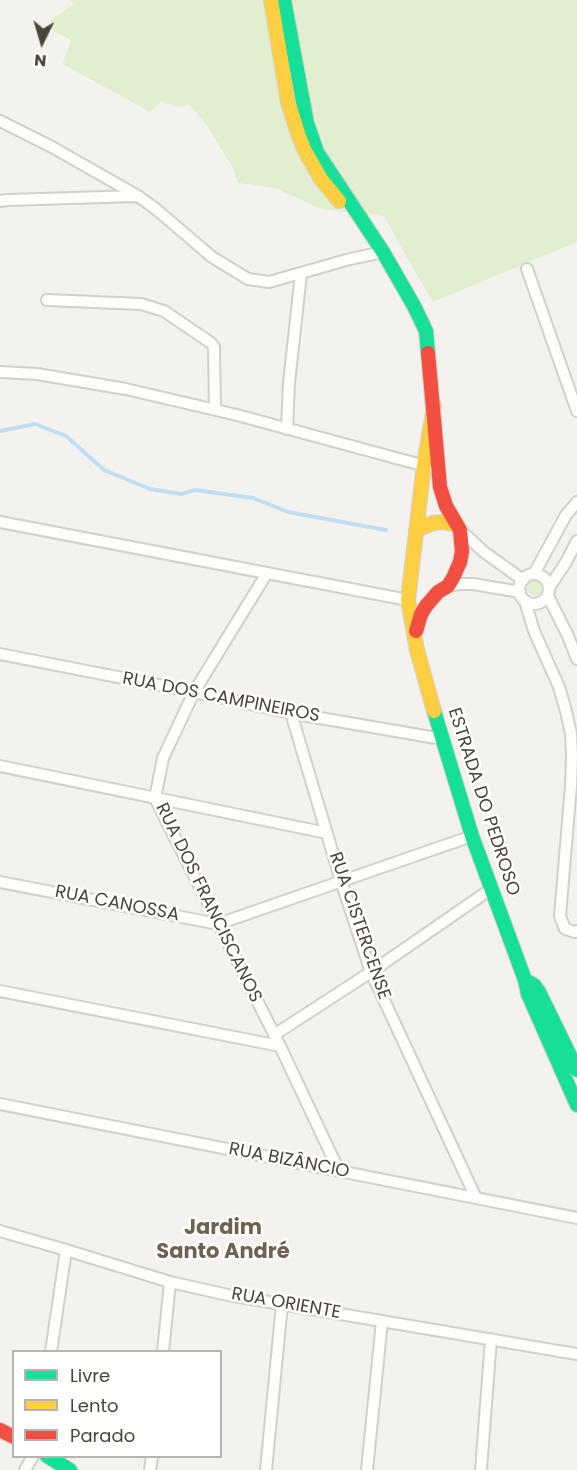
<!DOCTYPE html>
<html>
<head>
<meta charset="utf-8">
<style>
	body { margin:0 }
	#map { position:relative; width:577px; height:1470px; overflow:hidden; background:#f4f2ee; font-family:Poppins,sans-serif }
	canvas { display:block }
	.legend { position:absolute; left:12px; top:1350px; width:210px; height:108px; box-sizing:border-box; background:#fff; border:2px solid #b7b4b0; margin:0; padding:8px 10px; list-style:none; font-size:18px; color:#4b4439 }
	.legend li { display:flex; align-items:center; gap:12px; height:30px }
	.legend b { width:30px; border:2px solid #b7b4b0 }
	.north { position:absolute; left:12px; top:12px; width:60px; height:60px; -webkit-text-stroke:4px #fff; paint-order:stroke; rotate:185deg; font-size:16px; font-weight:700; line-height:24px; text-align:center; color:#4b4439 }
	.north::after { content:''; display:block; margin:auto; width:21px; height:27px; background:#4b4439; clip-path:polygon(50% 0,100% 100%,50% 72%,0 100%) }
</style>
</head>
<body>
<div id="map">
<canvas width="577" height="1470"></canvas>
<ul class="legend">
<li><b style="height:8px;background:#16e098"></b>Livre</li>
<li><b style="height:8px;background:#ffcf43"></b>Lento</li>
<li><b style="height:8px;background:#f24e42"></b>Parado</li>
</ul>
<div class="north">N</div>
</div>
<script>
const g = document.querySelector('canvas').getContext('2d');
g.lineJoin = 'round';
function fillPath(path, color) {
  g.fillStyle = color;
  g.fill(path, 'evenodd');
}
function shape(rows) {
  const path = new Path2D();
  for (const r of rows) {
    if (r.length === 3) {
      path.moveTo(r[0] + r[2], r[1]);
      path.arc(r[0], r[1], r[2], 0, 2 * Math.PI);
      continue;
    }
    path.moveTo(r[0], r[1]);
    for (let i = 2; i < r.length; i += 2) path.lineTo(r[i], r[i + 1]);
  }
  return path;
}
function stroke(path, color, width, dash) {
  g.strokeStyle = color;
  g.lineWidth = width;
  g.lineCap = dash ? 'butt' : 'round';
  g.setLineDash(dash || []);
  g.stroke(path);
}
function label(font, color, halo, rows, align = 'center') {
  g.font = font + ' Poppins,sans-serif';
  g.lineWidth = 5;
  g.setLineDash([]);
  g.textBaseline = 'middle';
  g.strokeStyle = halo;
  g.fillStyle = color;
  for (const [text, x, y, turn = 0] of rows) {
    g.save();
    g.translate(x, y);
    g.rotate((+turn || 0) * Math.PI / 180);
    g.textAlign = isNaN(turn) ? turn : align;
    if (halo) g.strokeText(text, 0, 0);
    g.fillText(text, 0, 0);
    g.restore();
  }
}
fillPath(shape([
	[71,0,577,0,577,242,433,302,406,256,384,216,321,209,276,188,238,183,233,168,205,123,189,104,180,107,161,102,150,112,63,64,71,40,52,30,51,20,73,5],
	[535,588,8]
]), '#e1eecf');
stroke(shape([
	[0,431,35,424,66,436,104,470,150,489,181,494,195,490,253,498,288,512,386,530]
]), '#c0ddf1', 4);
const street = shape([
	[0,121,52,147,138,196,157,210,212,257,248,279,269,282,350,259,383,252],
	[0,201,8,200,137,196],
	[527,269,577,411],
	[47,300,141,304,164,311,211,343,214,347,215,409],
	[0,372,37,374,126,389,237,415,429,467],
	[287,429,289,383,301,274],
	[0,522,408,600],
	[460,530,484,552,523,580],
	[267,573,194,692,163,758,155,798,280,1046,339,1171],
	[534,574,566,515,577,502],
	[534,589,15],
	[448,586,460,584,473,584,520,592],
	[549,588,566,562,577,541],
	[548,596,568,636,577,659],
	[525,601,534,631,559,687,566,711,571,734,572,758,571,786,560,916,565,929,575,932,577,931],
	[0,654,194,692,291,713,442,739],
	[291,713,341,881,371,972,476,1198],
	[0,766,327,833],
	[0,882,218,924,472,836],
	[0,991,280,1046],
	[274,1035,371,972,491,889],
	[0,1104,577,1218],
	[0,1231,66,1250,170,1282,228,1295,577,1354],
	[51,1352,66,1250],
	[163,1352,170,1282],
	[25,1470,33,1456],
	[150,1470,152,1456],
	[266,1470,282,1304],
	[367,1470,382,1321],
	[481,1470,491,1339]
]);
const fast = shape([
	[284,0,307,123,317,152,383,252,414,306,426,331,428,353],
	[434,711,472,836,525,980,528,994,577,1105],
	[525,980,534,985,539,992,577,1070],
	[47,1456,70,1470]
]);
const slow = shape([
	[271,0,288,102,299,136,305,151,321,179,339,201],
	[434,406,424,465,408,600,417,650,434,711],
	[416,530,433,523,444,522,457,525]
]);
const jam = shape([
	[416,631,421,614,426,606,438,592,448,586,453,578,460,562,462,551,460,530,446,506,440,487,428,353],
	[0,1430,14,1437]
]);
stroke(street, '#d2d0cb', 14);
stroke(fast, '#d3cfc5', 16);
stroke(slow, '#d3cfc5', 16);
stroke(jam, '#d3cfc5', 16);
stroke(street, '#fdfdfc', 10);
stroke(fast, '#16e098', 14);
stroke(slow, '#ffcf43', 14);
stroke(jam, '#f24e42', 14);
label('18px', '#4b4439', '#fff', [
	["RUA DOS CAMPINEIROS",221,698,11],
	["ESTRADA DO PEDROSO",483,802,72],
	["RUA DOS FRANCISCANOS",208,903,64],
	["RUA CANOSSA",117,904,11],
	["RUA CISTERCENSE",359,926,71],
	["RUA BIZÂNCIO",289,1161,11],
	["RUA ORIENTE",286,1304,10]
]);
label('bold 21px', '#6e6250', '#fff', [
	["Jardim",223,1229],
	["Santo André",223,1253]
]);
</script>
</body>
</html>
